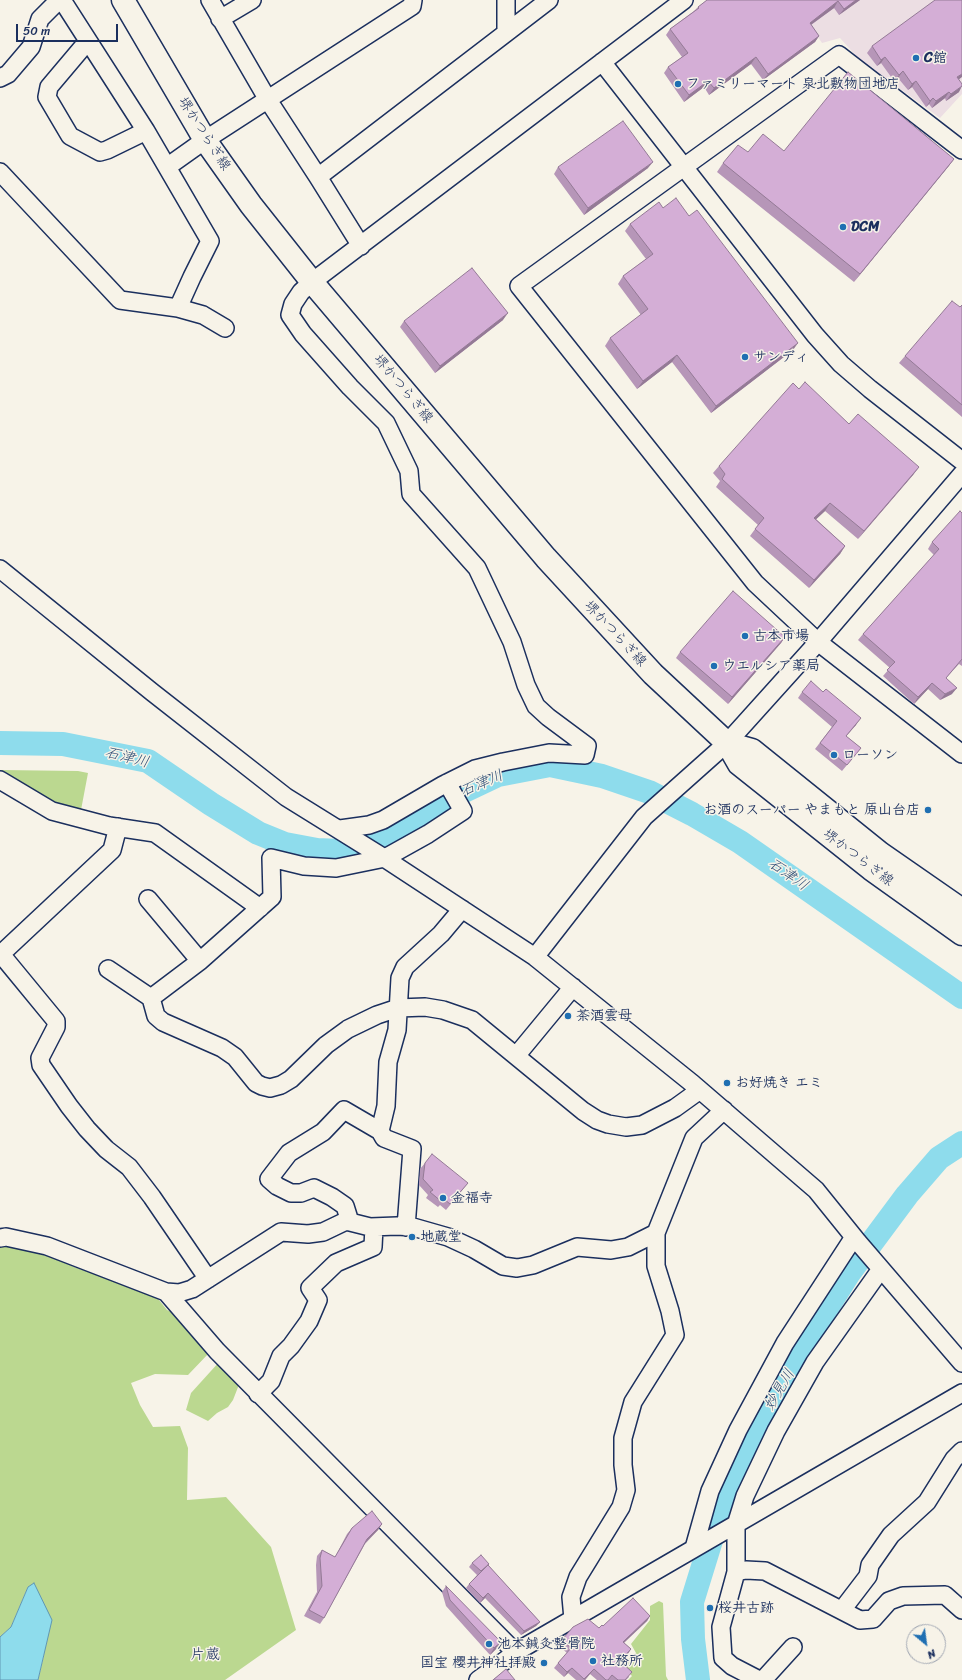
<!DOCTYPE html>
<html>
<head>
<meta charset="utf-8">
<style>
	body { margin:0 }
	#map { position:relative; width:962px; height:1680px; overflow:hidden; background:#f7f3e8; font-family:Sriracha,sans-serif }
	canvas { display:block }
	.north { position:absolute; left:906px; top:1624px; width:40px; height:40px; box-sizing:border-box; background:#f7f3e8; border:1px solid #9fa5b1; border-radius:50%; rotate:151deg; font-size:11px; font-weight:700; line-height:16px; text-align:center; color:#1b2f5e }
	.north::after { content:''; display:block; margin:auto; width:14px; height:18px; background:#1f6fb2; clip-path:polygon(50% 0,100% 100%,50% 72%,0 100%) }
	.scale { position:absolute; left:16px; top:24px; width:102px; height:18px; box-sizing:border-box; border:2px solid #1b2f5e; border-top:0; padding-left:5px; font-size:12px; line-height:14px; white-space:nowrap; color:#1b2f5e; -webkit-text-stroke:3px #f7f3e8; paint-order:stroke }
</style>
</head>
<body>
<div id="map">
<canvas width="962" height="1680"></canvas>
<div class="north">N</div>
<div class="scale">50 m</div>
</div>
<script>
const g = document.querySelector('canvas').getContext('2d');
g.lineJoin = 'round';
function fillPath(path, color) {
  g.fillStyle = color;
  g.fill(path, 'evenodd');
}
function shape(rows) {
  const path = new Path2D();
  for (const r of rows) {
    path.moveTo(r[0], r[1]);
    for (let i = 2; i < r.length; i += 2) path.lineTo(r[i], r[i + 1]);
  }
  return path;
}
function stroke(path, color, width, dash) {
  g.strokeStyle = color;
  g.lineWidth = width;
  g.lineCap = dash ? 'butt' : 'round';
  g.setLineDash(dash || []);
  g.stroke(path);
}
function label(font, color, halo, rows, align = 'center') {
  g.font = font + ' Sriracha,"Klee One",sans-serif';
  g.lineWidth = 3;
  g.setLineDash([]);
  g.textBaseline = 'middle';
  g.strokeStyle = halo;
  g.fillStyle = color;
  for (const [text, x, y, turn = 0] of rows) {
    g.save();
    g.translate(x, y);
    g.rotate((+turn || 0) * Math.PI / 180);
    g.textAlign = isNaN(turn) ? turn : align;
    if (halo) g.strokeText(text, 0, 0);
    g.fillText(text, 0, 0);
    g.restore();
  }
}
fillPath(shape([
	[793,0,962,0,962,94,940,118,858,58,840,38,822,43]
]), '#ecdee3');
fillPath(shape([
	[1,770,78,771,88,773,81,810,54,804,0,772],
	[0,1245,33,1249,74,1267,155,1295,167,1310,176,1314,209,1353,188,1375,155,1374,131,1383,140,1405,153,1427,180,1426,188,1448,187,1500,226,1497,271,1547,296,1630,225,1680,38,1680,44,1655,28,1587,11,1627,0,1637],
	[220,1361,240,1382,233,1400,228,1407,217,1413,208,1421,186,1410,191,1393],
	[659,1601,663,1603,666,1676,668,1680,628,1680,632,1676,624,1668,626,1661,636,1653,631,1644,650,1620,650,1606]
]), '#bbd890');
const water = shape([
	[34,1583,52,1620,38,1680,0,1680,0,1637,11,1627,28,1587,34,1583]
]);
fillPath(water, '#8edcec');
stroke(water, '#6097b3', 1);
stroke(shape([
	[0,743,63,744,148,761,211,804,258,833,285,844,317,850,341,851,376,841,460,793,498,775,550,765,602,776,649,792,692,814,740,842,962,997],
	[698,1680,693,1639,692,1602,717,1521,747,1445,816,1325,849,1273,907,1195,939,1158,962,1143]
]), '#8edcec', 24);
const minor = shape([
	[62,0,146,131,210,241,192,277,178,308],
	[210,0,268,100,318,177,361,246],
	[220,19,252,0],
	[506,33,506,0],
	[87,42,49,87,47,97,70,136,100,152,107,150,146,131],
	[602,62,815,335,841,364,870,389,962,461],
	[0,78,8,74,31,47,40,19,59,0],
	[962,150,839,55,519,286,755,583,818,642,962,754],
	[167,167,205,140,412,6,413,0],
	[0,172,120,300,178,308,203,315,225,328],
	[318,177,549,0],
	[0,569,152,692,286,797,381,856,535,957,693,1084,816,1190,858,1242,962,1363],
	[0,780,52,811,109,826,155,833,260,908],
	[447,783,463,811,428,834,385,858,336,868,304,866,271,858,272,897,200,961,151,998,156,1016,163,1022,222,1048,235,1057,256,1083,262,1086,270,1088,281,1085,291,1079,326,1045,348,1029,377,1015,398,1008,425,1007,443,1010,472,1020,583,1111,597,1120,608,1124,626,1127,642,1125,675,1108,700,1090],
	[340,829,369,825,383,820,443,785,475,769,503,762,549,753,585,755,587,746,548,717,536,706,526,685,512,642,477,568,411,494,409,471,386,423,350,387,303,334,290,315,293,304,301,292,312,282,684,0],
	[148,899,200,961],
	[0,953,56,1021,56,1027,40,1058,41,1065,69,1106,87,1129,106,1149,129,1167,152,1197,208,1279],
	[535,957,644,817,727,743,818,642,962,474],
	[0,958,1,954,112,850,118,827],
	[108,969,151,998],
	[516,1056,573,987],
	[380,1131,386,1106,388,1062,397,1030,400,978,405,967,441,934,462,909],
	[350,1222,345,1206,332,1197,314,1188,301,1193,291,1193,277,1186,269,1179,289,1153,323,1132,344,1110,380,1131,384,1138,412,1149,406,1227],
	[0,1238,6,1237,47,1246,166,1292,179,1293,192,1289,281,1232,308,1234,323,1232,346,1221,370,1227,397,1226,413,1227,448,1237,474,1249,503,1266,517,1268,533,1265,577,1247,611,1250,628,1247,656,1233],
	[881,1269,815,1362,776,1431,745,1496,736,1525,736,1572,746,1570,765,1571,860,1620,873,1619,889,1601,903,1596,945,1595,962,1610],
	[166,1292,217,1351,515,1652],
	[258,1394,271,1381,281,1356,291,1346,309,1321,318,1300,310,1288,336,1263,373,1247,374,1227],
	[694,1548,710,1491,738,1430,785,1343,854,1237],
	[736,1572,721,1627,723,1658,732,1666,759,1680],
	[842,1610,868,1576,870,1565,891,1535,927,1502,954,1459,962,1451],
	[573,1619,571,1597,578,1577,621,1507,626,1490,623,1465,623,1438,633,1402,675,1335,670,1311,656,1266,656,1233,694,1138,724,1110],
	[478,1680,521,1649,962,1393],
	[763,1680,793,1647]
]);
const major = shape([
	[123,0,205,140,251,205,312,282,546,558,653,674,727,743,739,764,871,869,962,934],
	[727,743,752,750,880,853,962,910]
]);
stroke(minor, '#1b2f5e', 20);
stroke(major, '#1b2f5e', 25);
stroke(minor, '#f7f3e8', 17);
stroke(major, '#f7f3e8', 22);
fillPath(shape([
	[707,0,860,0,839,15,834,8,811,25,819,36,815,42,763,80,751,64,709,95,704,87,684,102,664,73,668,67,682,57,666,35,670,29,694,11,698,7],
	[872,46,959,79,959,92,946,101,945,98,932,108,929,104,926,107,912,87,908,90,898,78,894,81,881,63,877,66,867,53],
	[784,151,954,159,948,167,854,282,717,172,723,163,748,152],
	[558,167,648,168,584,215,554,174],
	[663,208,793,350,711,413,672,362,637,389,605,346,610,338,641,315,618,284,623,276,646,259,625,231,630,224],
	[962,305,962,417,899,363,905,356],
	[503,320,435,373,400,327,404,321],
	[799,389,849,424,919,467,913,475,858,539,825,511,816,519,845,546,840,554,809,588,750,536,758,525,716,487,720,481,713,473,719,466],
	[962,513,962,666,959,664,946,678,952,694,940,700,928,689,914,704,883,676,890,668,858,640,863,634,934,555,928,549,932,542],
	[785,637,781,643,728,704,676,658,680,652],
	[802,692,856,725,846,736,861,748,842,771,815,749,832,727,798,698],
	[425,1163,468,1183,446,1210,440,1205,438,1207,426,1198,428,1195,419,1185,420,1169],
	[382,1524,378,1530,365,1544,324,1618,320,1624,304,1616,317,1592,316,1565,317,1556,322,1550,335,1557,347,1534,352,1528],
	[472,1563,489,1564,488,1565,540,1622,536,1626,521,1635,485,1598,480,1603,466,1588,469,1584,477,1575,469,1567],
	[446,1586,497,1648,490,1655,446,1606,442,1592],
	[650,1616,647,1621,624,1643,631,1649,627,1655,621,1661,629,1677,626,1680,597,1680,590,1674,585,1680,576,1680,568,1673,564,1677,554,1668,558,1663,567,1653,558,1645,562,1640,599,1628,603,1626]
]), '#b696b8');
fillPath(shape([
	[856,0,860,0,839,15,844,9],
	[838,1,834,8,805,29,810,23],
	[819,36,815,42,763,80,768,74],
	[756,57,751,64,709,95,714,88],
	[885,57,881,63,877,66,881,60],
	[903,71,898,78,894,81,899,75],
	[962,74,962,77,953,84,957,77],
	[708,81,704,87,684,102,689,95],
	[916,81,912,87,908,90,912,84],
	[962,86,959,92,946,101,951,94],
	[949,92,945,98,932,108,936,101],
	[933,98,929,104,926,107,930,101],
	[954,159,948,167,854,282,860,274],
	[653,162,648,168,584,215,588,208],
	[508,313,503,320,435,373,440,366],
	[798,343,793,350,711,413,716,406],
	[677,355,672,362,637,389,643,381],
	[919,467,913,475,858,539,864,531],
	[830,503,825,511,809,526,814,518],
	[845,546,840,554,809,588,814,580],
	[785,637,781,643,728,704,732,697],
	[932,683,928,689,914,704,918,697],
	[957,688,952,694,940,700,945,694],
	[861,718,856,725,841,742],
	[382,1524,378,1530,362,1546,367,1539],
	[488,1593,485,1598,480,1603,483,1598],
	[650,1616,647,1621,619,1647,623,1642],
	[540,1622,536,1626,521,1635,524,1631],
	[501,1642,497,1648,490,1655,494,1648],
	[631,1649,627,1655,617,1666,620,1661],
	[572,1668,568,1673,564,1677,567,1672],
	[594,1669,590,1674,585,1680,584,1680]
]), '#947a96');
const building = shape([
	[707,0,856,0,844,9,838,1,810,23,819,36,768,74,756,57,714,88,708,81,689,95,668,67,688,53,670,29,699,8,698,7,707,0],
	[935,0,962,0,962,74,957,77,962,84,962,86,951,94,949,92,936,101,933,98,930,101,916,81,912,84,903,71,899,75,885,57,881,60,872,46,935,0],
	[848,72,954,159,860,274,723,163,738,145,748,152,763,134,784,151,848,72],
	[623,121,653,162,588,208,558,167,623,121],
	[676,198,689,216,697,210,798,343,716,406,677,355,643,381,610,338,648,309,623,276,653,254,630,224,659,202,663,208,676,198],
	[472,268,508,313,440,366,404,321,472,268],
	[952,301,960,307,962,305,962,405,905,356,952,301],
	[805,382,849,424,858,414,919,467,864,531,830,503,814,518,845,546,814,580,755,529,764,518,722,479,725,474,719,466,793,383,799,389,805,382],
	[960,511,962,513,962,659,946,678,957,688,945,694,932,683,918,697,887,670,895,662,863,634,939,549,932,542,960,511],
	[733,591,785,637,732,697,680,652,733,591],
	[811,681,823,692,826,689,861,718,846,736,861,748,847,765,820,743,837,721,802,692,811,681],
	[432,1154,468,1183,450,1204,444,1199,442,1202,430,1192,433,1190,423,1179,425,1163,432,1154],
	[372,1511,382,1524,367,1539,324,1618,309,1610,322,1586,320,1558,322,1550,335,1557,352,1528,372,1511],
	[481,1555,489,1564,481,1571,472,1563,481,1555],
	[488,1565,540,1622,524,1631,488,1593,483,1598,469,1584,488,1565],
	[446,1586,501,1642,494,1648,450,1600,446,1586],
	[633,1598,650,1616,623,1642,631,1649,620,1661,632,1672,625,1680,618,1680,612,1675,608,1680,606,1680,594,1669,584,1679,572,1668,567,1672,558,1663,571,1648,562,1640,573,1627,588,1619,599,1628,602,1625,603,1626,633,1598],
	[506,1669,515,1680,493,1680,506,1669]
]);
fillPath(building, '#d4aed6');
stroke(building, '#947a96', 1);
for (const [x, y, r, color] of [
	[916,58,4,"#1f6fb2"],
	[678,84,4,"#1f6fb2"],
	[843,227,4,"#1f6fb2"],
	[745,357,4,"#1f6fb2"],
	[745,636,4,"#1f6fb2"],
	[714,666,4,"#1f6fb2"],
	[834,755,4,"#1f6fb2"],
	[928,810,4,"#1f6fb2"],
	[568,1016,4,"#1f6fb2"],
	[727,1083,4,"#1f6fb2"],
	[443,1198,4,"#1f6fb2"],
	[412,1237,4,"#1f6fb2"],
	[710,1608,4,"#1f6fb2"],
	[489,1644,4,"#1f6fb2"],
	[593,1661,4,"#1f6fb2"],
	[544,1663,4,"#1f6fb2"]
]) {
  const dot = new Path2D();
  dot.arc(x, y, r, 0, 2 * Math.PI);
  g.fillStyle = color;
  g.fill(dot);
  stroke(dot, '#f7f3e8', 1.5);
}
label('bold 14px', '#1b2f5e', '#f7f3e8', [
	["C館",924,58],
	["ファミリーマート 泉北敷物団地店",686,84],
	["DCM",851,227],
	["サンディ",753,357],
	["古本市場",753,636],
	["ウエルシア薬局",722,666],
	["ローソン",842,755],
	["お酒のスーパー やまもと 原山台店",920,810,"right"],
	["茶酒雲母",576,1016],
	["お好焼き エミ",735,1083],
	["金福寺",451,1198],
	["地蔵堂",420,1237],
	["桜井古跡",718,1608],
	["池本鍼灸整骨院",497,1644],
	["社務所",601,1661],
	["国宝 櫻井神社拝殿",536,1663,"right"]
], 'left');
label('14px', '#1b2f5e', '#f7f3e8', [
	["堺かつらぎ線",204,134,57],
	["堺かつらぎ線",403,389,50],
	["堺かつらぎ線",615,634,47],
	["堺かつらぎ線",858,858,37]
]);
label('italic 15px', '#32527a', '#f7f3e8', [
	["石津川",127,758,14],
	["石津川",482,784,-23],
	["石津川",788,875,35],
	["妙見川",780,1390,-59]
]);
label('15px', '#1b2f5e', '#f7f3e8', [
	["片蔵",205,1655]
]);
</script>
</body>
</html>
